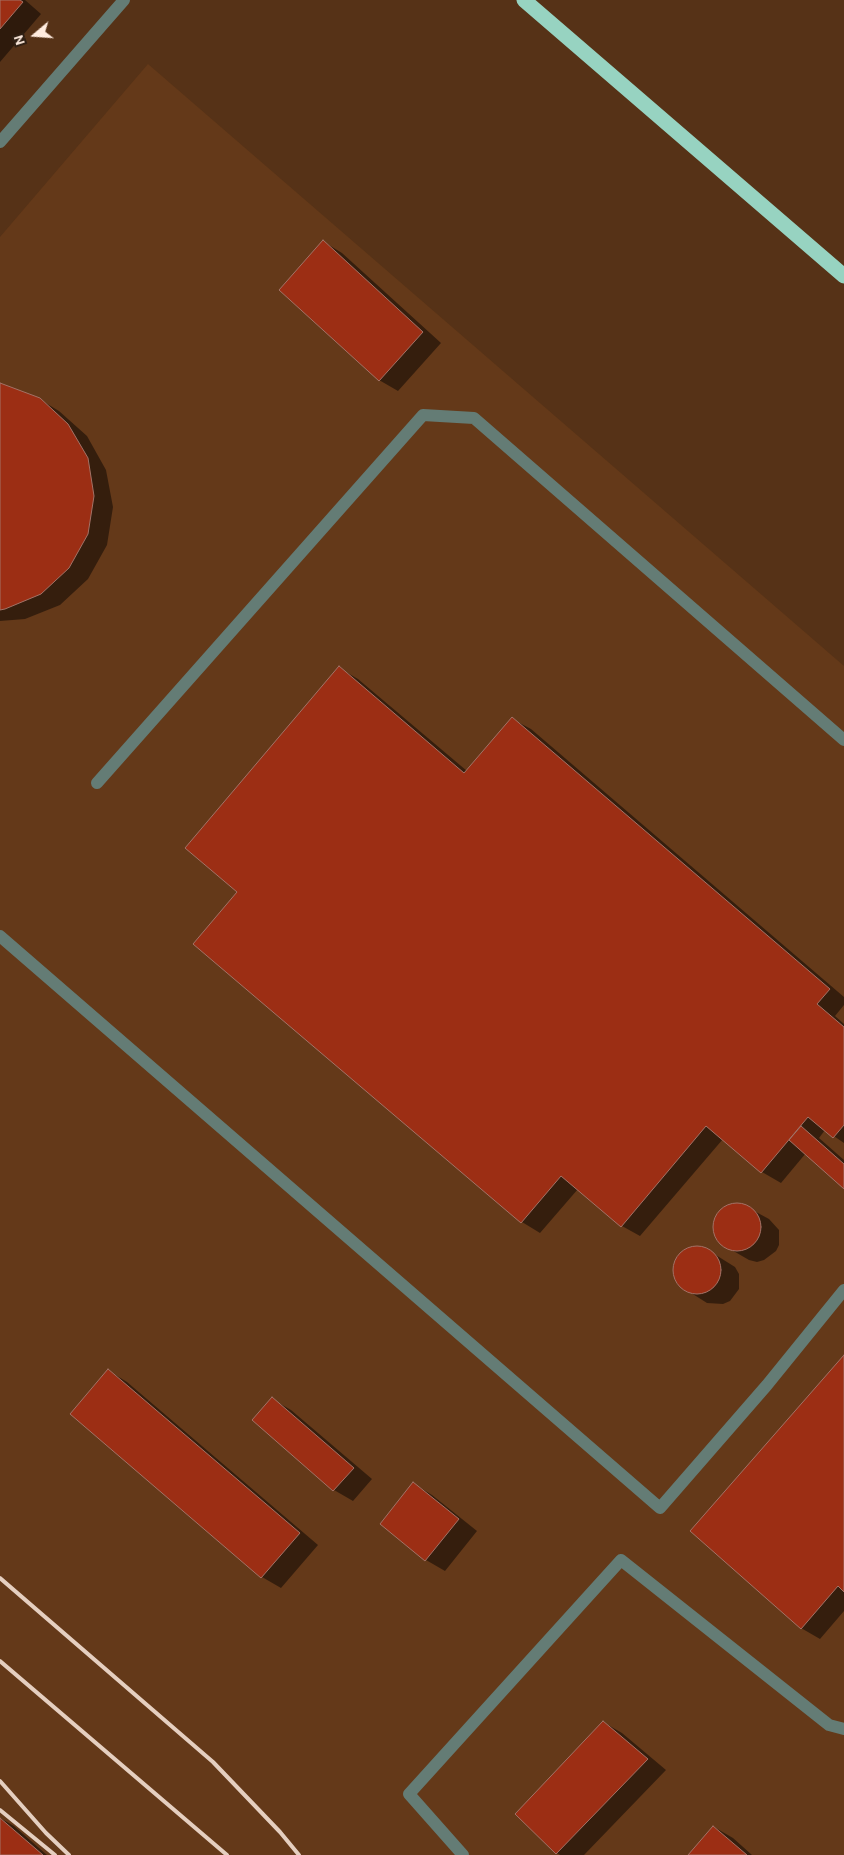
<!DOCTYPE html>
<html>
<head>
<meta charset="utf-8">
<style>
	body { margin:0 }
	#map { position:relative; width:844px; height:1855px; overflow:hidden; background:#563217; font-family:Overpass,sans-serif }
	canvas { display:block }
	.north { position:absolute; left:10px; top:10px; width:50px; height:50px; -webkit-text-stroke:4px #2f1f13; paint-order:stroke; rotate:252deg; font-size:14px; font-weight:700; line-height:20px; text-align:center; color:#ffecdf }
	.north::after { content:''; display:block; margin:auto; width:18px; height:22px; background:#ffecdf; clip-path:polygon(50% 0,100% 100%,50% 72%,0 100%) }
</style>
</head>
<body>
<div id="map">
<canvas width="844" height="1855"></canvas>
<div class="north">N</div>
</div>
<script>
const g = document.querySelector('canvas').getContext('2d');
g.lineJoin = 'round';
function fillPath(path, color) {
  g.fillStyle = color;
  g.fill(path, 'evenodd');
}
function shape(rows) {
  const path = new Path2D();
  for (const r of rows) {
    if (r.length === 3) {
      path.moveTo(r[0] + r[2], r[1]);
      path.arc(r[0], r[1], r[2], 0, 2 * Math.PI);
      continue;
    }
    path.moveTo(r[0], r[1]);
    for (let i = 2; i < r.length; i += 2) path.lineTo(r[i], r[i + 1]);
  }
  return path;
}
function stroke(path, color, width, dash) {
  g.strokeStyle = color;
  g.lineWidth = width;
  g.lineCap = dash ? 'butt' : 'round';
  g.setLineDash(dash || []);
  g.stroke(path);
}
fillPath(shape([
	[148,64,844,666,844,1855,0,1855,0,237]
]), '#643919');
fillPath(shape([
	[0,0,25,0,41,14,0,62],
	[324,242,342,253,441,343,398,391,379,380],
	[0,385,39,399,59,411,87,436,106,470,113,507,107,545,88,579,60,605,25,619,0,621],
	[339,668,358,679,467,771,512,719,531,729,844,997,844,1005,835,1016,844,1024,844,1143,825,1130,819,1138,844,1160,844,1187,806,1153,781,1183,762,1172,723,1139,640,1236,622,1226,578,1189,540,1233,522,1222,238,892],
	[743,1205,769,1219,779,1230,779,1245,776,1251,764,1260,757,1262,749,1260,730,1249,723,1244,715,1231,718,1216,723,1210,729,1206],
	[695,1247,703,1247,735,1267,739,1274,739,1289,730,1301,723,1304,707,1303,688,1291,676,1281,674,1274,677,1259,688,1248],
	[844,1357,844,1611,820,1639,801,1628],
	[109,1371,127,1382,318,1545,281,1588,262,1577,72,1414],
	[272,1399,291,1410,372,1479,353,1501,334,1490,254,1420],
	[414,1484,432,1495,477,1531,445,1571,426,1560,381,1524],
	[603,1722,622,1733,666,1770,584,1855,560,1855,557,1853],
	[0,1818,14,1826,47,1855,0,1855],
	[714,1827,733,1838,752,1855,690,1855]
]), '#0007');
const building = shape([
	[0,0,20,0,23,2,0,29,0,0],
	[323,240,423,332,379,381,279,290,323,240],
	[0,383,40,398,68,424,88,458,94,496,88,534,69,568,41,594,5,609,0,610,0,383],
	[339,666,464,773,512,717,830,989,817,1004,844,1027,844,1125,833,1138,808,1117,761,1173,706,1126,621,1227,561,1176,521,1223,193,944,237,892,185,848,339,666],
	[801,1126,844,1164,844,1189,789,1140,801,1126],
	[737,1227,24],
	[697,1270,24],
	[844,1355,844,1592,838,1586,801,1629,690,1531,844,1355],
	[108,1369,300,1533,261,1578,70,1414,108,1369],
	[272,1397,354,1468,333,1491,252,1420,272,1397],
	[413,1482,459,1519,425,1561,380,1524,413,1482],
	[603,1721,648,1759,556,1854,515,1814,603,1721],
	[0,1818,43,1855,0,1855,0,1818],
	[713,1826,747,1855,688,1855,713,1826]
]);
fillPath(building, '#9c2e14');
stroke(building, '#a37266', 1);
stroke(shape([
	[0,142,124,0],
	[97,783,423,415,474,418,844,740],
	[0,936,660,1508,767,1385,844,1290],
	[463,1855,409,1794,621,1560,829,1725,844,1729]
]), '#647c75', 12);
stroke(shape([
	[524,0,844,276]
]), '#97d3c1', 15);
stroke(shape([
	[0,1578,213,1762,280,1832,299,1855],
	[0,1661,227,1855],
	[0,1781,46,1833,69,1855],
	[0,1810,55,1855]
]), '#e5cfc0', 4);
</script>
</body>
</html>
